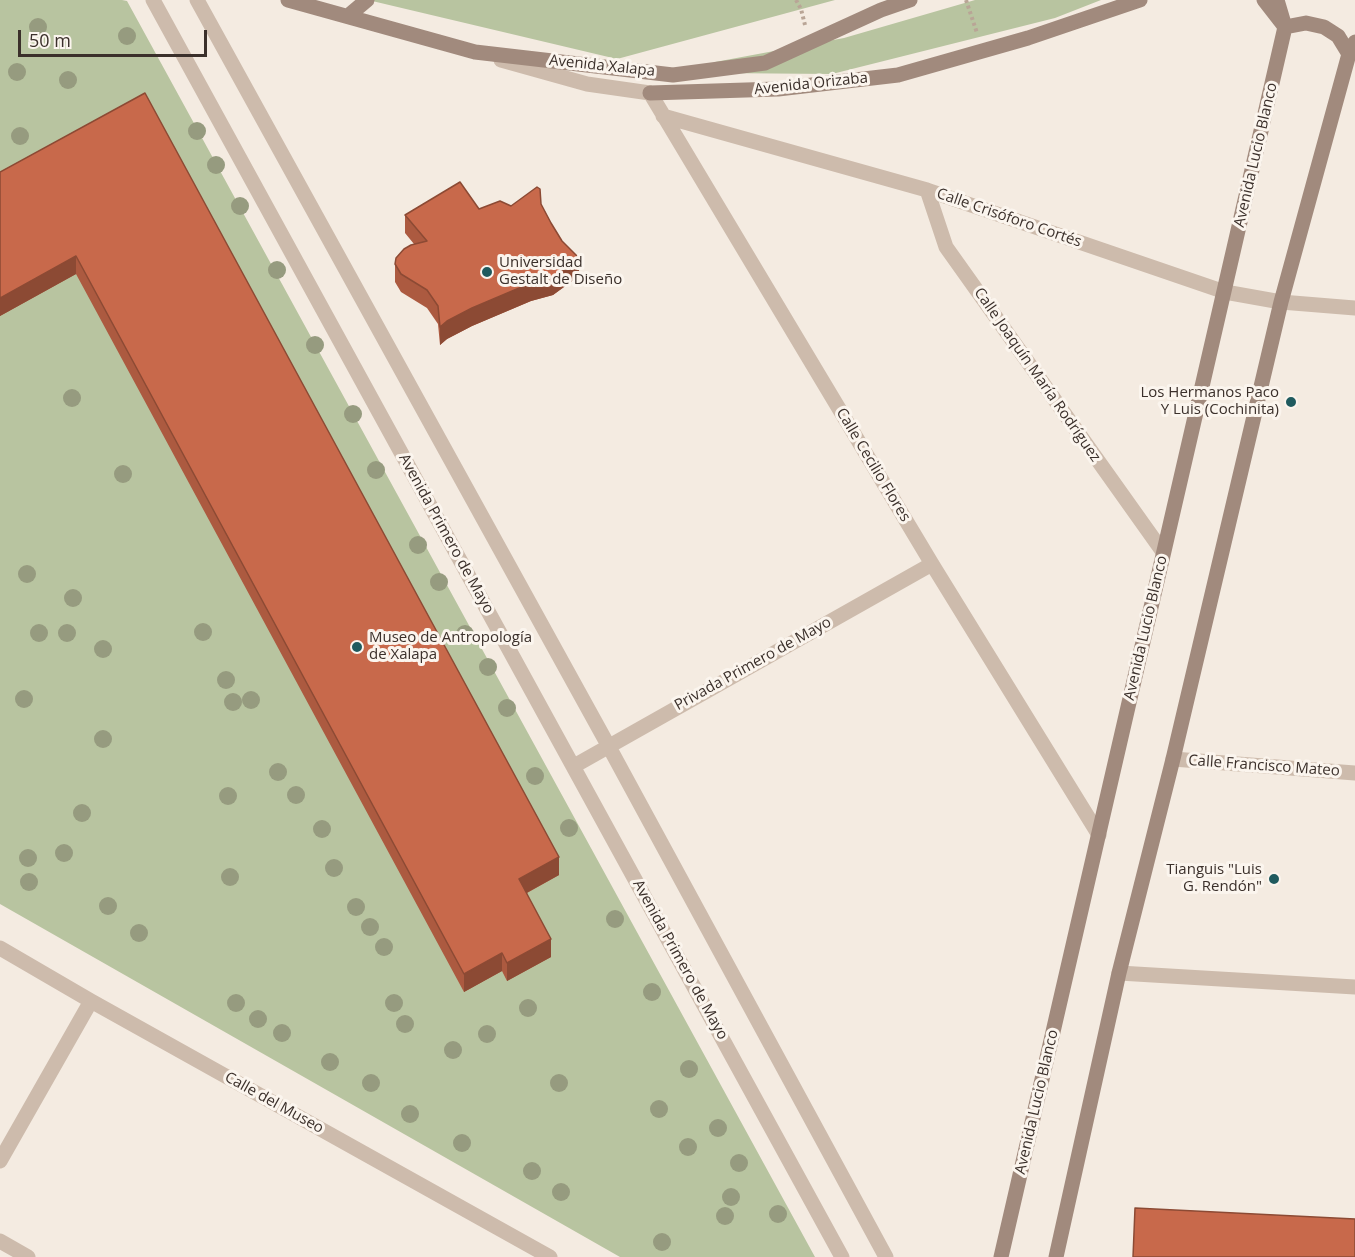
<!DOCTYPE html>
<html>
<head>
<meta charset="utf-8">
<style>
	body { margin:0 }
	#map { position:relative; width:1355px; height:1257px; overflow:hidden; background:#f4ebe1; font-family:"Open Sans",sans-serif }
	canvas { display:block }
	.scale { position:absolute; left:18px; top:30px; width:189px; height:27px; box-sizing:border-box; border:3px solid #3b302b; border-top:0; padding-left:8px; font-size:18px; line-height:21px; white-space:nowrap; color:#3b302b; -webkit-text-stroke:4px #fbf5ee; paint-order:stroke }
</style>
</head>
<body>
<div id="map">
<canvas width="1355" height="1257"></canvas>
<div class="scale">50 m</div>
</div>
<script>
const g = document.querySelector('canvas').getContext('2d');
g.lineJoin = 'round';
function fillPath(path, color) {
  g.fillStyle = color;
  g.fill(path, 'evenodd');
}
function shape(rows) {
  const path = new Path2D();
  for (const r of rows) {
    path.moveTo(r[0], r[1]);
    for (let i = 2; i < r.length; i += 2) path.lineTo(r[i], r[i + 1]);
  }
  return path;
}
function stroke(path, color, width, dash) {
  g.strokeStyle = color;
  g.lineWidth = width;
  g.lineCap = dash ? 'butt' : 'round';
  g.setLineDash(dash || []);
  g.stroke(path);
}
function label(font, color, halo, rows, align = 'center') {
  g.font = font + ' "Open Sans",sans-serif';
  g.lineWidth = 6;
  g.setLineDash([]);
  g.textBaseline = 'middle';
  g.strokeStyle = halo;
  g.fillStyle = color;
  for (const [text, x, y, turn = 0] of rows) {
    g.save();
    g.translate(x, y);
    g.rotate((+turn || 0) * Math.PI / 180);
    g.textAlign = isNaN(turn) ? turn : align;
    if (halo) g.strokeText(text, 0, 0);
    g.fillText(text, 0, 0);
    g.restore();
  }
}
fillPath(shape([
	[0,0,122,0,127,1,815,1257,620,1257,0,904],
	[368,0,835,0,617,59],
	[975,0,1101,0,1055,18,832,74,715,73,715,62,844,38]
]), '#b8c4a0');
stroke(shape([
	[796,0,801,9,805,25],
	[966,0,977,33]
]), '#b9a596', 4, [3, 3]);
stroke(shape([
	[153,0,842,1257],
	[197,0,608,745,886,1257],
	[650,93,932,564,1099,835],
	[663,116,927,190,1225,292,1281,302,1355,308],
	[927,190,946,247,1163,552],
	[1173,759,1355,773],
	[574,766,932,564],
	[0,948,91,1001,550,1257],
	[1119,973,1355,987],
	[0,1161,91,1001],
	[0,1241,28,1257]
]), '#cdbbac', 15);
stroke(shape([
	[501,60,587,84,650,93]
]), '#cdbbac', 15);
stroke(shape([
	[288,0,475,52,673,75,765,63,881,10,910,0],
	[1264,0,1285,27,1306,23,1324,27,1338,36,1349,54],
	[348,16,367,0],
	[650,93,778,89,898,75,1028,38,1140,0],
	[1001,1257,1285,27,1277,0],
	[1056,1257,1119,973,1173,759,1281,302,1349,54,1355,42]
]), '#a18a7d', 15);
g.fillStyle = '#969b7f';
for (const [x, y] of [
	[38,27],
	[127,36],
	[17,72],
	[68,80],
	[197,131],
	[20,136],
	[216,165],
	[240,206],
	[277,270],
	[315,345],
	[72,398],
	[353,414],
	[376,470],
	[123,474],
	[418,545],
	[27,574],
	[439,582],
	[73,598],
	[203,632],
	[39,633],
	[67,633],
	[465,634],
	[103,649],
	[488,667],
	[226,680],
	[24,699],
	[251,700],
	[233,702],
	[507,708],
	[103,739],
	[278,772],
	[535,776],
	[296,795],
	[228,796],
	[82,813],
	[569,828],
	[322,829],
	[64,853],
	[28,858],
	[334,868],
	[230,877],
	[29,882],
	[108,906],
	[356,907],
	[615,919],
	[370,927],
	[139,933],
	[384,947],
	[652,992],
	[236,1003],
	[394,1003],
	[528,1008],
	[258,1019],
	[405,1024],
	[282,1033],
	[487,1034],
	[453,1050],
	[330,1062],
	[689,1069],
	[371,1083],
	[559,1083],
	[659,1109],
	[410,1114],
	[718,1128],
	[462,1143],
	[688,1147],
	[739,1163],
	[532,1171],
	[561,1192],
	[731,1197],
	[778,1214],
	[725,1216],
	[662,1242]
]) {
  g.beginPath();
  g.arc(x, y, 9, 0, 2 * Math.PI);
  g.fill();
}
fillPath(shape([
	[145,93,559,875,527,893,551,957,507,981,502,971,464,992,76,274,0,316,0,172],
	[541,204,579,276,553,295,531,301,472,326,447,339,440,345,438,324,427,308,401,292,395,282,395,264,414,244,405,233,405,215]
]), '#ac5a40');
fillPath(shape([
	[76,256,76,274,0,316,0,298],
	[579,258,579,276,553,295,531,301,472,326,447,339,440,345,440,327,447,321,472,308],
	[559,857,559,875,519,897,519,879],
	[551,939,551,957,507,981,507,963],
	[502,953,502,971,464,992,464,974]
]), '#8c4a34');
const building = shape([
	[145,93,559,857,519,879,551,939,507,963,502,953,464,974,76,256,0,298,0,172,145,93],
	[460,182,479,209,500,201,511,206,537,187,540,189,541,204,551,223,562,241,579,258,553,277,531,283,472,308,447,321,440,327,438,306,427,290,401,274,395,264,396,258,404,249,411,245,427,241,405,215,460,182],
	[1135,1208,1355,1219,1355,1257,1133,1257,1135,1208]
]);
fillPath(building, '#c8694b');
stroke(building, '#8c4a34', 1.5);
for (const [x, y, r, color] of [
	[487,272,6,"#1f5a5e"],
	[1291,402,6,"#1f5a5e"],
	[357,647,6,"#1f5a5e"],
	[1274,879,6,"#1f5a5e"]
]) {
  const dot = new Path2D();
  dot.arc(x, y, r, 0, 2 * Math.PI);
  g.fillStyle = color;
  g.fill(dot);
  stroke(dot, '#fbf5ee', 2);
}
label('15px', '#3b302b', '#fbf5ee', [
	["Avenida Xalapa",602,66,6],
	["Avenida Orizaba",811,84,-6],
	["Avenida Lucio Blanco",1256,155,-77],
	["Calle Crisóforo Cortés",1009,218,19],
	["Calle Joaquín María Rodríguez",1037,375,55],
	["Calle Cecilio Flores",873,465,59],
	["Avenida Primero de Mayo",446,534,61],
	["Avenida Lucio Blanco",1146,628,-77],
	["Privada Primero de Mayo",753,664,-29],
	["Calle Francisco Mateo",1264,766,4],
	["Avenida Primero de Mayo",680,960,61],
	["Avenida Lucio Blanco",1037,1102,-77],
	["Calle del Museo",274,1103,29]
]);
label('15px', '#3b302b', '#fbf5ee', [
	["Universidad",499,263],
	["Gestalt de Diseño",499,280],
	["Los Hermanos Paco",1279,393,"right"],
	["Y Luis (Cochinita)",1279,410,"right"],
	["Museo de Antropología",369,638],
	["de Xalapa",369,655],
	["Tianguis \"Luis",1262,870,"right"],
	["G. Rendón\"",1262,887,"right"]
], 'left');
</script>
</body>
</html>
